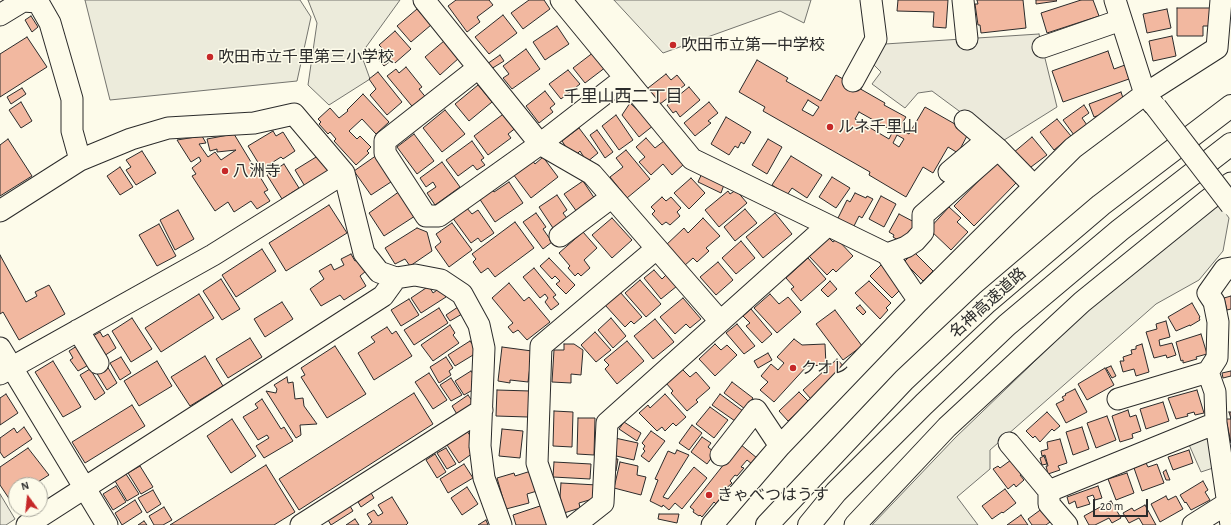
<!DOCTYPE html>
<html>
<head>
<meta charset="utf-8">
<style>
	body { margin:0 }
	#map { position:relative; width:1231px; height:525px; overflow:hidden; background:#fdfbea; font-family:"Alegreya Sans",sans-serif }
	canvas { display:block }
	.north { position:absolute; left:8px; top:477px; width:40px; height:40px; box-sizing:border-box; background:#fdfbea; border:1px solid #a9a89e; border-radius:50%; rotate:345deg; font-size:11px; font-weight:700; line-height:16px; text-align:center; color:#2b2b2b }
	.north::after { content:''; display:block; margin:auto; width:14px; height:18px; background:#c62828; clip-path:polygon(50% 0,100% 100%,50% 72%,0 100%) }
	.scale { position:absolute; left:1093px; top:499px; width:55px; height:18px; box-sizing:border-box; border:2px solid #2b2b2b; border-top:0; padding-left:5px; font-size:12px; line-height:14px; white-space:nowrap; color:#2b2b2b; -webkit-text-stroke:3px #fdfbea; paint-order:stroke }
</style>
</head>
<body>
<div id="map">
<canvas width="1231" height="525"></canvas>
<div class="north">N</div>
<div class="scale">20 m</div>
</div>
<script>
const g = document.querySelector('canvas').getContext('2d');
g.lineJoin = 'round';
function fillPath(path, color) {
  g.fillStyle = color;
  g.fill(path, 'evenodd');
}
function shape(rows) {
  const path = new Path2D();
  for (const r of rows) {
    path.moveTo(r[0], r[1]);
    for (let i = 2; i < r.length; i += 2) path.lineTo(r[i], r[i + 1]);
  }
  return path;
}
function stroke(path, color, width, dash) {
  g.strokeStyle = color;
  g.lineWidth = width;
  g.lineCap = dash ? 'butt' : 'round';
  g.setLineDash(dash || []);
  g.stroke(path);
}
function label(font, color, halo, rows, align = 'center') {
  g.font = font + ' "Alegreya Sans","Noto Sans JP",sans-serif';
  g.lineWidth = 3;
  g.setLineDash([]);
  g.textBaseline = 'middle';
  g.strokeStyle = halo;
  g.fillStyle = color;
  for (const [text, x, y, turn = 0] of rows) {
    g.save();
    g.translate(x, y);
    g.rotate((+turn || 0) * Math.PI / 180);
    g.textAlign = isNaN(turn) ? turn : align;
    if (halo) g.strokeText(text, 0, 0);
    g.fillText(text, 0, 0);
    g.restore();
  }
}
const green = shape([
	[85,0,300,0,311,17,297,81,110,100,85,0],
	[308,0,400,0,361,54,370,79,329,105,308,85,317,23,308,0],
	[614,0,811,0,804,23,780,11,663,53,614,0],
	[1219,204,1229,218,1223,251,1199,280,1156,304,990,450,990,469,957,497,978,525,872,525,955,438,1088,310,1219,204],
	[1211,437,1216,467,1201,472,1187,440,1211,437]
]);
fillPath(green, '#ecebdb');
stroke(green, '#74746e', 1);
const parking = shape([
	[1039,34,1057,107,1001,142,932,91,918,93,905,108,872,84,881,72,872,63,885,44,1039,34],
	[0,494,15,519,6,525,0,525,0,494]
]);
fillPath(parking, '#eceadb');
stroke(parking, '#74746e', 1);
const building = shape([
	[456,0,489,0,493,5,477,17,480,22,467,32,448,6,456,0],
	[529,0,544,0,550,9,523,29,511,13,529,0],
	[898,0,948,0,946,28,933,27,934,12,897,11,898,0],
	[977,0,1023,0,1026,28,981,33,980,25,978,25,975,4,978,4,977,0],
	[1036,0,1056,0,1057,1,1036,4,1036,0],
	[1081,0,1093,0,1099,16,1047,33,1041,13,1081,0],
	[1177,8,1211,8,1211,26,1203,26,1203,36,1177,36,1177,8],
	[417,9,431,25,411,42,397,26,417,9],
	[1167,9,1171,28,1147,33,1143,14,1167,9],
	[503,15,517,33,489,54,475,37,503,15],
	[31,16,38,27,32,32,25,20,31,16],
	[557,26,569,44,545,60,533,42,557,26],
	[395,31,411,49,395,63,392,60,384,66,374,55,382,48,379,45,395,31],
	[1172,36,1176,56,1153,61,1149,41,1172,36],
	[27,37,47,67,0,97,0,54,27,37],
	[444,41,459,58,440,75,425,57,444,41],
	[526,49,540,69,512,89,503,78,509,74,503,66,526,49],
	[1108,51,1114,69,1125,65,1129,79,1063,102,1052,71,1108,51],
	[594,52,606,67,585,83,573,68,594,52],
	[500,55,504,61,491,69,487,64,500,55],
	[757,60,788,78,786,81,821,101,836,75,885,103,884,105,906,117,902,123,905,124,902,130,909,134,925,107,969,132,958,153,948,147,933,173,923,167,906,197,869,175,870,172,763,111,765,107,739,92,757,60],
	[808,100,819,107,813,116,802,110,808,100],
	[859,112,893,131,889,139,855,119,859,112],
	[897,135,904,139,899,147,893,143,897,135],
	[406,67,422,87,419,89,428,100,416,111,387,76,396,69,399,73,406,67],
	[568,70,580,84,561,99,549,84,568,70],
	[378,72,402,102,387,115,370,95,376,89,369,79,378,72],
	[666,74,671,80,677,75,685,85,660,104,648,88,666,74],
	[478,85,492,102,469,121,455,104,478,85],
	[689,87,700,100,680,117,676,111,673,113,667,105,689,87],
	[22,88,26,94,11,104,7,97,22,88],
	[545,91,555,104,550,108,553,112,539,123,526,106,545,91],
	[1121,92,1124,101,1117,109,1094,117,1089,104,1121,92],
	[363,94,389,122,376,134,362,119,349,131,357,139,360,136,371,147,367,151,369,153,356,165,334,141,336,139,330,132,328,134,319,124,321,122,318,119,330,108,339,118,348,111,347,110,363,94],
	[21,102,32,121,21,128,9,110,21,102],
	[709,102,718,113,708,121,711,123,695,136,684,123,709,102],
	[630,103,654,125,639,137,622,115,630,103],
	[1084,105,1089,113,1082,118,1087,125,1074,135,1063,120,1084,105],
	[445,110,465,134,442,152,423,128,445,110],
	[506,112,517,127,508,134,511,138,488,155,474,136,506,112],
	[616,115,633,140,619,150,602,126,616,115],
	[726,117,751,132,744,144,741,142,738,148,735,146,729,155,711,144,726,117],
	[1057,119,1071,136,1054,150,1040,132,1057,119],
	[579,128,598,153,587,162,580,151,576,155,572,150,569,152,562,141,579,128],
	[597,130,613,152,605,158,590,135,597,130],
	[273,131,276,136,283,132,295,151,283,159,281,157,262,169,248,146,273,131],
	[234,134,268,190,264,192,270,201,257,209,251,201,234,212,228,202,215,211,192,176,196,174,192,168,201,161,199,157,191,162,177,140,202,136,206,143,199,144,208,157,215,152,221,160,236,150,217,152,217,149,210,151,207,139,234,134],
	[414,134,434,161,417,174,397,147,414,134],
	[1032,137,1047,155,1027,170,1013,153,1032,137],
	[646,138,655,148,664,141,684,164,672,175,663,164,651,175,639,162,645,157,636,147,646,138],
	[8,139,32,176,0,196,0,145,8,139],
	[768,139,782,147,767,174,752,165,768,139],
	[472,141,484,158,481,160,485,165,477,170,473,165,458,176,446,160,472,141],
	[626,150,650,179,627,198,610,177,623,167,616,158,626,150],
	[142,151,156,173,136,185,126,170,131,167,126,160,142,151],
	[321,154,332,172,306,188,295,170,321,154],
	[377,155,394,180,371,195,354,171,377,155],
	[791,156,822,175,807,198,792,188,787,195,772,185,791,156],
	[543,157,558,177,531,198,513,174,532,160,535,164,543,157],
	[442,162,460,187,435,205,427,193,436,187,433,182,426,187,420,178,442,162],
	[997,162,1017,182,974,226,954,206,997,162],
	[284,164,299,188,282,199,267,175,284,164],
	[120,167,133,187,120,195,107,176,120,167],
	[703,171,725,182,721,193,698,182,703,171],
	[832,177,850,188,836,208,819,197,832,177],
	[691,178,705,193,689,209,674,193,691,178],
	[583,181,595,199,577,212,564,194,583,181],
	[509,182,523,203,495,222,479,198,492,189,494,192,509,182],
	[736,190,747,203,719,227,705,210,728,191,730,194,736,190],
	[400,191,415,216,384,236,369,213,400,191],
	[855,193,866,198,867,196,873,199,862,218,859,216,853,228,837,220,847,200,850,202,855,193],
	[557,195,567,210,563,213,569,221,555,231,539,207,557,195],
	[881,196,896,204,884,227,869,219,881,196],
	[662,197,666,201,671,197,681,208,677,212,680,216,670,225,666,222,662,225,652,214,655,211,651,207,662,197],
	[329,205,347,233,286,271,269,243,329,205],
	[466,207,472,214,478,210,494,233,481,242,478,238,471,243,452,217,466,207],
	[949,207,961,218,957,222,968,232,951,250,929,229,949,207],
	[745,209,757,223,735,241,724,227,745,209],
	[178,210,194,239,175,250,160,220,178,210],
	[536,213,546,227,543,229,552,242,543,249,523,222,536,213],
	[775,213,792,234,763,258,746,237,775,213],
	[899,214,918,224,901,242,893,237,894,235,889,232,899,214],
	[612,218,632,240,612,258,592,235,612,218],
	[703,218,720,236,706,248,709,251,697,262,693,258,684,266,665,246,684,228,688,233,703,218],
	[515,222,534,248,495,277,488,268,481,273,473,262,476,259,472,254,515,222],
	[452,223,472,250,449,267,435,247,441,242,436,234,452,223],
	[159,224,176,256,157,266,139,235,159,224],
	[417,228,427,232,432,251,410,266,405,259,395,264,385,248,417,228],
	[583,232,597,248,584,260,590,268,581,276,578,273,575,276,568,268,570,266,559,253,583,232],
	[828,237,833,242,837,239,853,256,836,272,833,269,827,275,809,256,828,237],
	[741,241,755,258,736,274,722,258,741,241],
	[262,249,276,271,236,297,222,275,262,249],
	[914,252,933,271,923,281,904,262,914,252],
	[351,254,355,261,357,260,366,271,360,276,366,286,344,300,340,295,321,306,310,289,324,279,319,271,331,264,334,270,344,265,341,259,351,254],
	[0,255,26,302,37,296,35,292,49,285,65,314,19,340,3,312,0,314,0,255],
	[549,258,575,285,566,294,556,284,560,281,555,276,552,279,540,266,549,258],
	[808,258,826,279,801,301,791,289,794,287,786,278,808,258],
	[718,262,733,280,716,295,700,277,718,262],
	[883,263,894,275,891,279,901,289,892,298,870,276,883,263],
	[534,268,556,295,553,297,559,304,551,310,545,302,548,298,545,294,540,298,523,277,534,268],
	[654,270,662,279,667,274,677,286,661,299,644,278,654,270],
	[221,279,240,309,222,320,203,291,221,279],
	[640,280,661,304,646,317,625,293,640,280],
	[830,281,837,289,828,297,821,290,830,281],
	[869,281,891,303,886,308,888,310,880,319,855,293,869,281],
	[509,283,524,301,529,297,550,322,527,340,518,330,513,333,508,327,513,323,492,298,509,283],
	[429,286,433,293,440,288,446,297,421,313,411,298,429,286],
	[620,292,642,317,634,324,631,321,625,327,605,305,620,292],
	[199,294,214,318,161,352,145,328,199,294],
	[770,294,779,304,788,297,801,312,777,333,754,308,770,294],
	[1231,296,1231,309,1227,310,1224,298,1231,296],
	[683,298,701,319,690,328,686,324,675,334,660,317,683,298],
	[409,299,419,315,401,326,391,310,409,299],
	[282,302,293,319,265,337,254,319,282,302],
	[1192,303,1200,317,1199,318,1200,320,1190,326,1190,325,1176,331,1168,317,1192,303],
	[860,305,866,312,863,315,856,308,860,305],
	[458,307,462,314,450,321,446,315,458,307],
	[439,308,448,323,414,345,404,330,439,308],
	[751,309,772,334,762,343,746,326,750,323,743,316,751,309],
	[835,310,862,346,843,360,816,324,835,310],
	[132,318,152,349,131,362,112,331,132,318],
	[611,318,626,336,613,348,598,330,611,318],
	[655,319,674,342,653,359,634,336,655,319],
	[1166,321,1170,337,1159,340,1160,346,1172,343,1176,355,1167,358,1166,355,1154,358,1146,332,1157,329,1156,324,1166,321],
	[737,324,755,346,744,354,726,333,737,324],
	[450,325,455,333,453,335,459,343,433,361,421,345,450,325],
	[387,327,392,334,396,331,412,356,374,380,358,353,375,342,371,337,387,327],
	[100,332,103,337,108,334,116,348,101,358,89,338,100,332],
	[595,332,611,350,596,362,581,345,595,332],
	[1201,334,1207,354,1196,357,1197,359,1183,363,1183,360,1181,361,1176,342,1201,334],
	[250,338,262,357,228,378,216,359,250,338],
	[794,339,802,345,825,344,826,365,807,366,774,402,760,390,768,382,761,376,771,364,778,370,784,363,777,357,794,339],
	[470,341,478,352,455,366,448,355,470,341],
	[627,341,644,361,617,384,605,369,609,365,604,360,627,341],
	[80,344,92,363,78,371,70,360,73,358,69,351,80,344],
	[564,344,574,344,583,350,581,375,571,374,571,383,552,382,554,350,564,350,564,344],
	[715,344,721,350,727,345,737,355,715,376,699,359,715,344],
	[1142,344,1149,372,1136,376,1134,369,1123,372,1120,361,1124,361,1123,357,1132,354,1131,350,1136,349,1136,346,1142,344],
	[335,346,366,394,327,418,301,377,305,375,301,368,335,346],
	[502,347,532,351,528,382,510,380,510,383,498,381,502,347],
	[768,353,772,360,758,368,754,361,768,353],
	[205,356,223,386,190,406,171,377,205,356],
	[121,357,131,373,120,380,110,363,121,357],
	[446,357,453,368,449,371,451,375,439,383,430,367,446,357],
	[837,359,845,368,811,399,803,390,837,359],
	[53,361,81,407,63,417,35,372,53,361],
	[157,361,172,386,139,406,124,381,157,361],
	[107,366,117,383,107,390,96,372,107,366],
	[1111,366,1116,376,1112,378,1106,368,1111,366],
	[1105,368,1114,385,1087,400,1078,384,1105,368],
	[90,369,105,393,95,400,80,375,90,369],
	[682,369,690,377,696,372,710,388,696,400,698,402,687,411,671,393,673,391,666,383,682,369],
	[471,371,476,378,472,381,476,388,464,395,455,381,471,371],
	[1231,371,1231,376,1223,378,1222,373,1231,371],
	[429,373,447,400,433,409,415,382,429,373],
	[287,377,288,383,293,382,295,399,303,398,304,406,317,424,300,425,301,435,296,438,266,391,276,393,277,389,274,385,287,377],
	[451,378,462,395,451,401,440,385,451,378],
	[732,382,753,398,745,409,724,393,732,382],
	[1075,389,1087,412,1066,423,1056,404,1064,400,1062,397,1066,395,1065,394,1075,389],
	[497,390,530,391,528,417,496,416,497,390],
	[1197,390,1204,413,1195,415,1194,412,1187,414,1188,416,1176,419,1168,398,1197,390],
	[799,392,809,402,788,421,779,411,799,392],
	[414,393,433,424,299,510,279,479,414,393],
	[6,394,18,413,0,425,0,398,6,394],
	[665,394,686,417,676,426,673,423,665,431,662,427,657,431,639,413,648,405,650,408,665,394],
	[720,394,743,411,735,421,712,405,720,394],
	[468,395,475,405,458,416,452,406,468,395],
	[262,399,281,429,284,427,293,441,264,458,256,446,269,438,267,435,258,440,243,417,258,408,255,404,262,399],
	[1163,402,1169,421,1146,429,1140,409,1163,402],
	[132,405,145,426,85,463,72,442,132,405],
	[710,407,728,420,714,438,696,424,710,407],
	[1128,410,1130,417,1136,415,1141,431,1132,434,1133,438,1120,442,1112,416,1128,410],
	[554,411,573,412,572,447,553,446,554,411],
	[1047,412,1060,426,1054,431,1052,429,1040,442,1035,436,1033,438,1026,431,1047,412],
	[1229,412,1231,412,1231,443,1226,419,1231,419,1229,412],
	[1107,416,1116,440,1096,448,1087,423,1107,416],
	[578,418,595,418,594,455,577,454,578,418],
	[232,419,256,456,231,473,207,436,232,419],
	[624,422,641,433,637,441,619,429,624,422],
	[692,425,702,433,689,450,679,443,692,425],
	[24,427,32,439,4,458,0,452,0,438,14,428,17,433,24,427],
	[1082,427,1089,449,1073,455,1066,432,1082,427],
	[502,429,523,431,520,458,499,456,502,429],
	[467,431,475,443,469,447,473,453,459,463,447,445,467,431],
	[651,431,665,441,649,462,641,456,645,451,643,449,645,446,642,443,651,431],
	[702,437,711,443,708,447,715,453,707,464,691,452,702,437],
	[615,438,638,443,634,460,612,455,615,438],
	[1060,439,1067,463,1058,466,1060,470,1048,474,1046,466,1048,466,1045,455,1042,456,1041,451,1048,449,1047,442,1060,439],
	[740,444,757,458,752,464,747,460,741,467,744,468,737,476,735,475,730,481,732,483,721,493,723,494,716,504,714,502,702,517,700,515,699,516,693,512,694,510,690,507,740,444],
	[28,448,49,475,33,485,16,485,16,496,10,500,0,485,0,467,28,448],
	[446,448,456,464,447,469,437,453,446,448],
	[677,450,689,455,663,497,668,499,694,467,707,478,682,509,675,503,669,510,663,505,662,507,650,501,658,480,655,479,668,451,675,454,677,450],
	[1189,450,1193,463,1173,470,1168,457,1189,450],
	[435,454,446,472,437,478,426,460,435,454],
	[1044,456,1047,464,1042,465,1040,458,1044,456],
	[613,459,618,459,616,471,611,470,613,459],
	[1011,460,1022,474,1020,475,1024,480,1016,487,1014,484,1008,489,993,469,998,466,1000,468,1011,460],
	[554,462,591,464,590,479,553,477,554,462],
	[620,462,638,466,637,475,646,477,641,495,614,488,620,462],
	[1146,463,1148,467,1157,464,1164,483,1142,491,1134,468,1146,463],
	[464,464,473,478,448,493,440,479,464,464],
	[266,465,295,512,274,525,170,525,266,465],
	[140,466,153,487,141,494,128,473,140,466],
	[1166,470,1170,480,1166,480,1163,472,1166,470],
	[531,471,537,491,527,494,529,503,506,509,497,478,514,473,515,476,531,471],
	[1127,473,1134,493,1116,500,1108,479,1127,473],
	[126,474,139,494,127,501,115,481,126,474],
	[1203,481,1208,490,1205,492,1210,500,1191,510,1186,502,1185,503,1180,495,1203,481],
	[561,483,597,485,596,498,579,503,580,508,564,513,560,497,561,483],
	[116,486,126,502,113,510,103,494,116,486],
	[1098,486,1102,498,1095,500,1093,495,1087,497,1090,504,1077,508,1075,501,1069,504,1067,497,1098,486],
	[467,487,478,504,462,515,451,498,467,487],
	[1005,489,1016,503,1003,513,1002,512,992,519,982,506,1005,489],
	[153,490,161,504,147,513,138,498,153,490],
	[371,493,374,498,361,507,358,502,371,493],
	[1166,496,1168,500,1176,496,1183,509,1160,522,1151,504,1166,496],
	[392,497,408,523,406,525,368,525,372,522,367,514,374,510,378,516,383,513,378,505,392,497],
	[135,500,142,512,122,525,115,513,135,500],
	[1111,501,1121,518,1112,523,1109,518,1095,525,1089,525,1084,516,1111,501],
	[543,505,549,525,516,525,513,515,543,505],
	[1145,505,1156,525,1143,525,1139,518,1129,523,1123,513,1132,508,1134,511,1145,505],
	[350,506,353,511,331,525,328,520,350,506],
	[164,507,172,520,163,525,154,525,149,516,164,507],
	[1043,508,1046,516,1050,522,1046,525,1032,525,1028,519,1043,508],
	[659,514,679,514,677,523,658,519,659,514],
	[1021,515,1028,525,1007,525,1021,515],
	[355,519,359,525,346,525,355,519],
	[486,520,488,525,478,525,486,520],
	[144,521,147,525,138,525,144,521]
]);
fillPath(building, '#f2b8a0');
stroke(building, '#2b2b2b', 1);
const minor = shape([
	[424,0,540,144,592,174,720,321],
	[561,0,692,159,887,254,919,301],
	[963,0,967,39],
	[1115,0,1145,94,1153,104],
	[0,15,23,1,38,2,50,23,72,99,72,131,80,160],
	[1043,47,1121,20],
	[478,68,385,141,385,153,426,216,439,216,540,144,625,78],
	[853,81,876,39,871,0],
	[965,121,998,149,1034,186],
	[949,172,987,140],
	[0,211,80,160,131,139,168,128,254,123,294,114,344,173,364,253,379,272,396,278,415,275,441,280,462,294,479,325,484,348,480,446,484,478,501,525],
	[560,236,612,197],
	[887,254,906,247,915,241,923,232,923,215,998,149],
	[78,330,98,363],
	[0,348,107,525],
	[0,374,213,255,344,173],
	[1118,399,1208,372],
	[1009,443,1049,491],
	[721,455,756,410,780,446],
	[27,525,383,296,396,278],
	[301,525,482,410],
	[558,525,537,463,541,346,656,249],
	[575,525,603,503,607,423,827,226],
	[712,525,780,446,919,301,1073,148,1145,94,1217,48,1221,0],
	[855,525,947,427,1082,302,1208,200,1231,183],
	[1067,525,1049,504,1049,491,1216,423],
	[1193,525,1231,501],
	[1231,525,1216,423,1215,392,1208,372,1217,358,1218,322,1214,302,1208,293,1225,269,1231,268]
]);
const highway = shape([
	[767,525,904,380,987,302,1101,205,1231,106],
	[809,525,836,492,924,404,1007,325,1120,230,1231,144]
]);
stroke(minor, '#2b2b2b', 23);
stroke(highway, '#2b2b2b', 24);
stroke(minor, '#fdfbea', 21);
stroke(highway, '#fdfbea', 22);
const minorBridge = shape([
	[1156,107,1231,205]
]);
stroke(minorBridge, '#2b2b2b', 23, []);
stroke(minorBridge, '#fdfbea', 21);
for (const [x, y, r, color] of [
	[673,45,4,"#c62828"],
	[210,57,4,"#c62828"],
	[830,127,4,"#c62828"],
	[225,171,4,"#c62828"],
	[793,368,4,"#c62828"],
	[709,495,4,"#c62828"]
]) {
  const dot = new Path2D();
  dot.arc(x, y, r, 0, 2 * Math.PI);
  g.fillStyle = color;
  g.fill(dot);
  stroke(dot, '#fdfbea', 1.5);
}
label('16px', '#2b2b2b', '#fdfbea', [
	["吹田市立第一中学校",681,45],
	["吹田市立千里第三小学校",218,57],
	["ルネ千里山",838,127],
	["八洲寺",233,171],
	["クオレ",801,368],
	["きゃべつはうす",717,495]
], 'left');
label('16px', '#2b2b2b', '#fdfbea', [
	["名神高速道路",988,303,-42]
]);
label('17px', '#2b2b2b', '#fdfbea', [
	["千里山西二丁目",623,97]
]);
</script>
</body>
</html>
